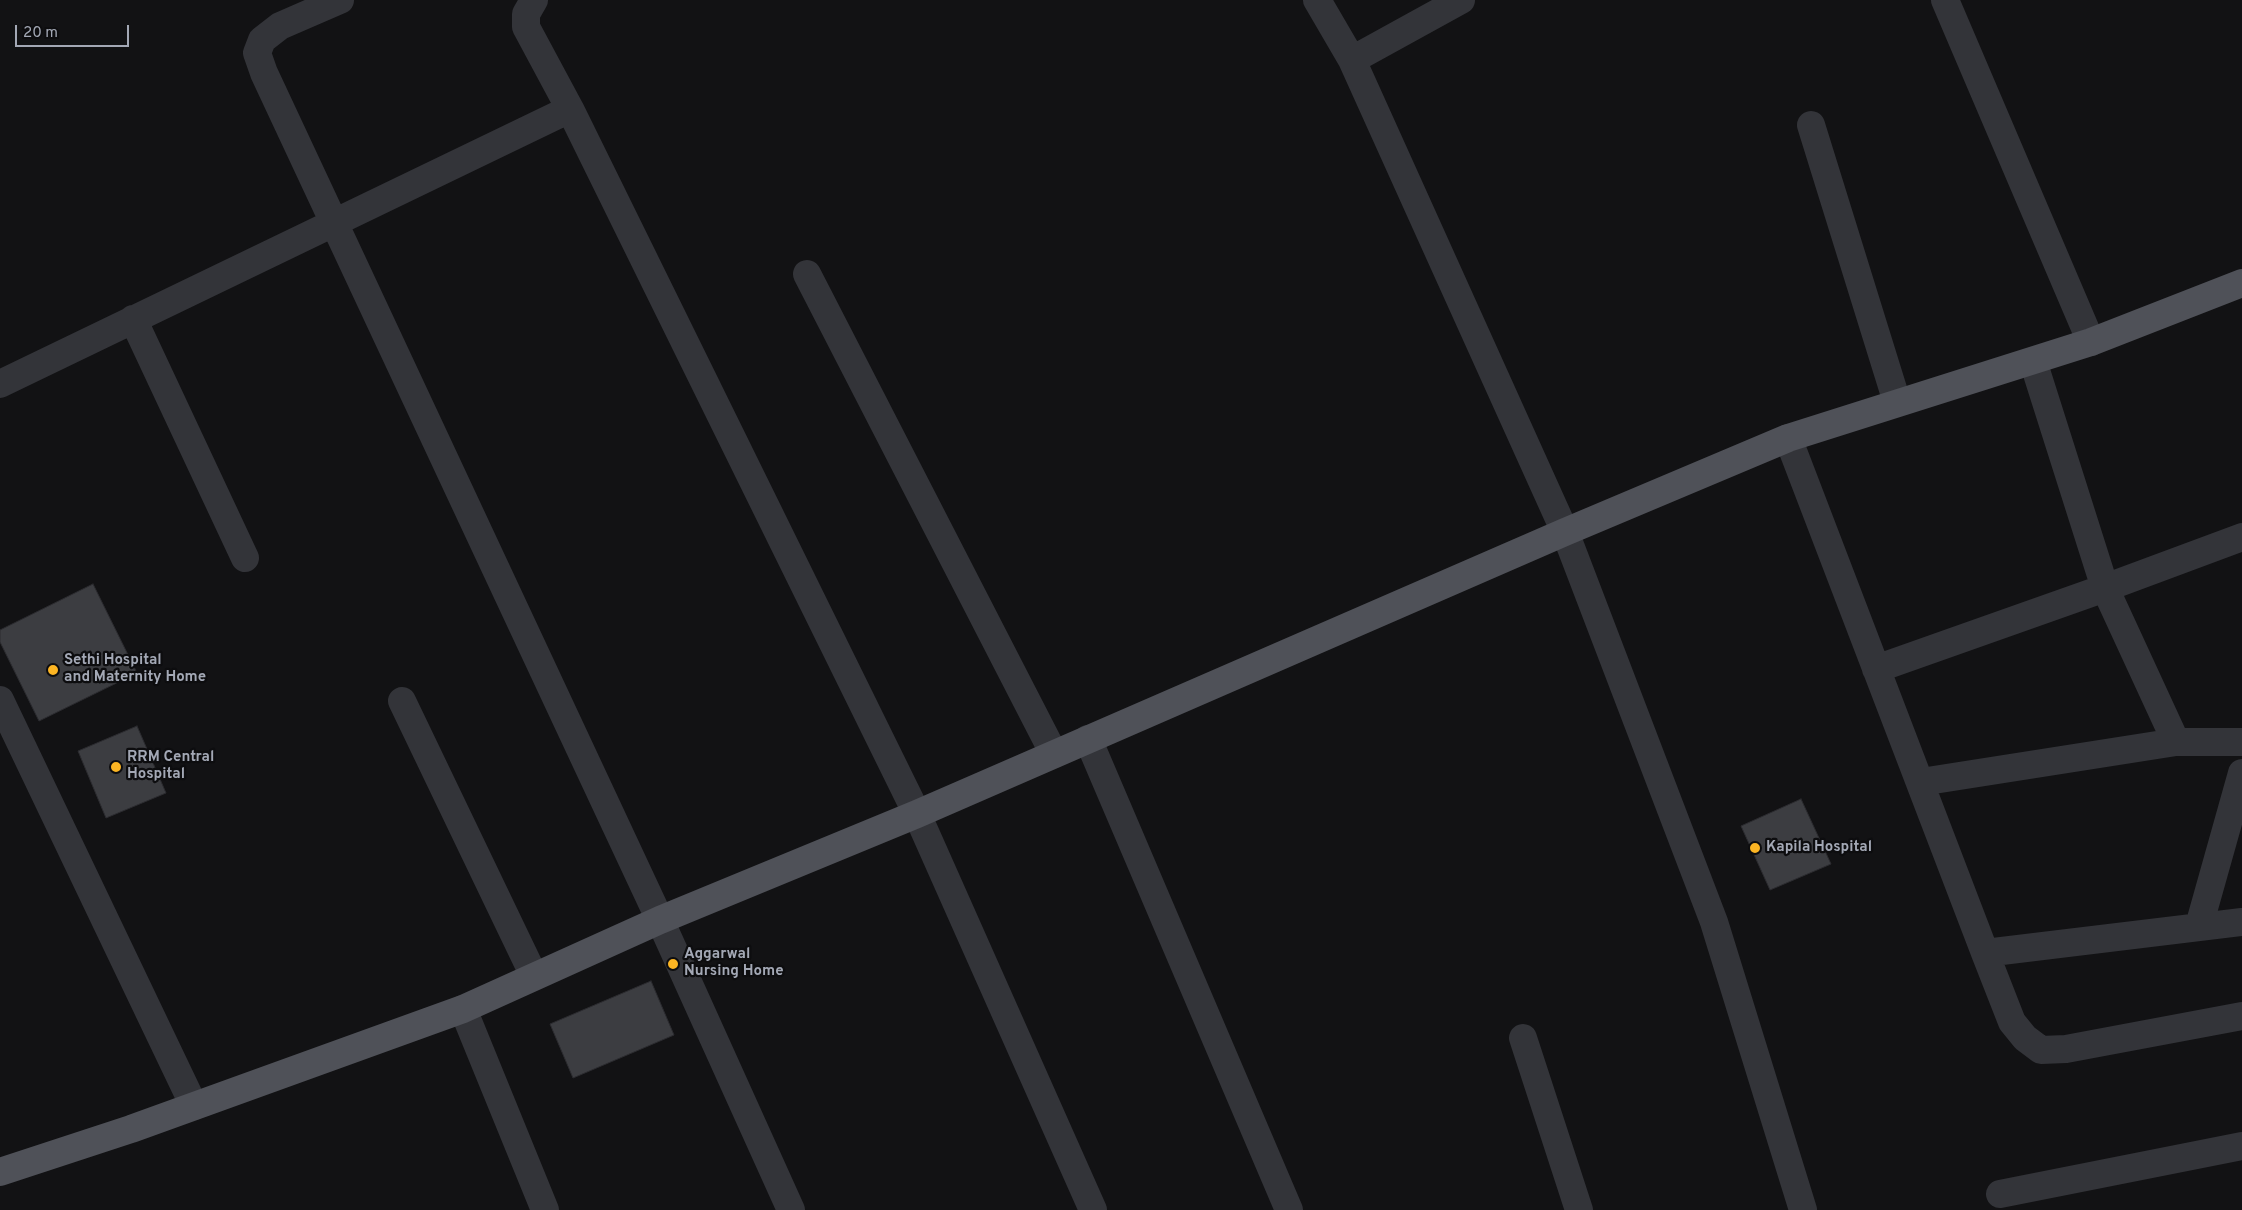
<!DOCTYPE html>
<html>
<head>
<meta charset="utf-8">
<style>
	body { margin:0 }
	#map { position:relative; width:2242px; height:1210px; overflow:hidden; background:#121214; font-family:Overpass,sans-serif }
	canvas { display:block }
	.scale { position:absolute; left:15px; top:25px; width:114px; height:22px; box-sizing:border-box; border:2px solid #a3a8b5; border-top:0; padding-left:6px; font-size:15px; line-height:18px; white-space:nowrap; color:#a3a8b5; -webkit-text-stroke:4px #0d0d0f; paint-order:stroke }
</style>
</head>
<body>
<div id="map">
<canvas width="2242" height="1210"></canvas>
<div class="scale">20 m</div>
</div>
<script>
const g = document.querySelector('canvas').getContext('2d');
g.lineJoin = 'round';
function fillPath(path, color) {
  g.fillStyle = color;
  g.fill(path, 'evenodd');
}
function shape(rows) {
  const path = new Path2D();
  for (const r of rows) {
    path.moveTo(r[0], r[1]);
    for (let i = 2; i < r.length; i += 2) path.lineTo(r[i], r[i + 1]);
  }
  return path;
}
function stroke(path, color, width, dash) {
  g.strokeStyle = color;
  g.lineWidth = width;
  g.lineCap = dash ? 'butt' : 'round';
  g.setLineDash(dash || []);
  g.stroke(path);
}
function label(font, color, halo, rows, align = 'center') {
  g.font = font + ' Overpass,sans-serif';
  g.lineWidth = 4.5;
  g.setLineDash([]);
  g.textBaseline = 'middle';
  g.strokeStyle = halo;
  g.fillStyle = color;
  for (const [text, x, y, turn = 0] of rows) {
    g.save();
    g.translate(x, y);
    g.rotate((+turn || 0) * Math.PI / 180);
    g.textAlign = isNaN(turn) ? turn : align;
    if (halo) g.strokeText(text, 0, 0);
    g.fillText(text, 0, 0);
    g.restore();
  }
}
const building = shape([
	[93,584,137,673,39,721,0,642,0,630,93,584],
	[137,726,166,793,106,818,78,751,137,726],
	[1801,799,1831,864,1770,890,1741,826,1801,799],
	[651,981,674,1035,573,1078,550,1024,651,981]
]);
fillPath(building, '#3c3d41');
stroke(building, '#2c2c30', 1);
stroke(shape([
	[340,0,280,26,262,40,257,53,264,73,660,920,791,1210],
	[534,0,526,14,526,27,570,109,917,814,1093,1210],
	[1317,0,1352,60,1565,532,1714,922,1803,1210],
	[1945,0,2091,342],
	[1352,60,1461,0],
	[1811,125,1897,402],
	[807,274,1054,754],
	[133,319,245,558],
	[2033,361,2105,588,2176,742],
	[0,384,570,109],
	[1788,438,1985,953,2012,1022,2025,1038,2041,1050,2066,1049,2242,1016],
	[1876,669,2105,588,2242,537],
	[0,700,194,1106],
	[402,701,534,976],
	[1088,739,1289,1210],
	[1921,782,2176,742,2242,742],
	[2199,926,2242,773],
	[1985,953,2242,922],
	[463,1009,545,1210],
	[1523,1038,1579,1210],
	[2000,1194,2242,1146]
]), '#333439', 28);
stroke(shape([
	[0,1172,131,1129,463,1009,660,920,917,814,1565,532,1788,438,2091,342,2242,283]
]), '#4f5158', 28);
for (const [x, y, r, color] of [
	[53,670,6,"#fcb523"],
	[116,767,6,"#fcb523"],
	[1755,848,6,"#fcb523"],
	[673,964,6,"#fcb523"]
]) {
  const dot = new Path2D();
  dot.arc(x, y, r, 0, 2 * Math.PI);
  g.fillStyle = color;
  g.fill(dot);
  stroke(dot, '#0d0d0f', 2);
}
label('bold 15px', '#a3a8b5', '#0d0d0f', [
	["Sethi Hospital",64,661],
	["and Maternity Home",64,678],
	["RRM Central",127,758],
	["Hospital",127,775],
	["Kapila Hospital",1766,848],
	["Aggarwal",684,955],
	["Nursing Home",684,972]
], 'left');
</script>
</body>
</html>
